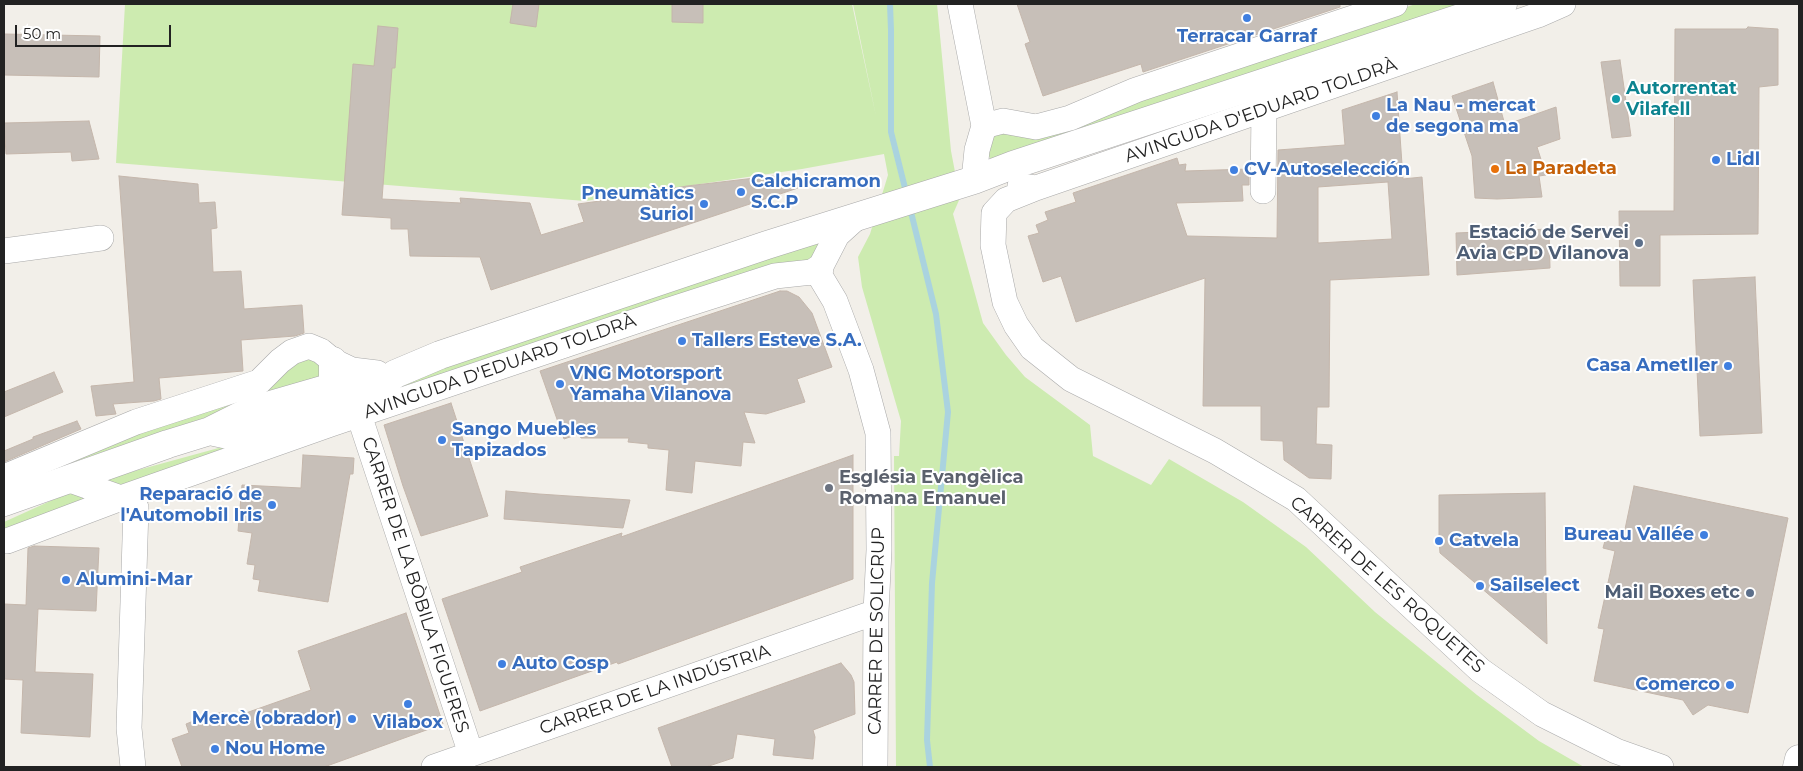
<!DOCTYPE html>
<html>
<head>
<meta charset="utf-8">
<style>
	body { margin:0 }
	#map { position:relative; width:1803px; height:771px; overflow:hidden; background:#f2efe9; font-family:Montserrat,sans-serif }
	canvas { display:block }
	.frame { position:absolute; inset:0; border:5px solid #222; pointer-events:none }
	.scale { position:absolute; left:15px; top:25px; width:156px; height:22px; box-sizing:border-box; border:2px solid #222; border-top:0; padding-left:6px; font-size:15px; line-height:18px; white-space:nowrap; color:#222; -webkit-text-stroke:4px #fff; paint-order:stroke }
</style>
</head>
<body>
<div id="map">
<canvas width="1803" height="771"></canvas>
<div class="frame"></div>
<div class="scale">50 m</div>
</div>
<script>
const g = document.querySelector('canvas').getContext('2d');
g.lineJoin = 'round';
function fillPath(path, color) {
  g.fillStyle = color;
  g.fill(path, 'evenodd');
}
function shape(rows) {
  const path = new Path2D();
  for (const r of rows) {
    path.moveTo(r[0], r[1]);
    for (let i = 2; i < r.length; i += 2) path.lineTo(r[i], r[i + 1]);
  }
  return path;
}
function stroke(path, color, width, dash) {
  g.strokeStyle = color;
  g.lineWidth = width;
  g.lineCap = dash ? 'butt' : 'round';
  g.setLineDash(dash || []);
  g.stroke(path);
}
function label(font, color, halo, rows, align = 'center') {
  g.font = font + ' Montserrat,sans-serif';
  g.lineWidth = 4;
  g.setLineDash([]);
  g.textBaseline = 'middle';
  g.strokeStyle = halo;
  g.fillStyle = color;
  for (const [text, x, y, turn = 0] of rows) {
    g.save();
    g.translate(x, y);
    g.rotate((+turn || 0) * Math.PI / 180);
    g.textAlign = isNaN(turn) ? turn : align;
    if (halo) g.strokeText(text, 0, 0);
    g.fillText(text, 0, 0);
    g.restore();
  }
}
fillPath(shape([
	[125,4,852,4,876,116,853,4,937,4,951,151,960,198,953,214,983,323,1006,355,1025,377,1090,425,1093,456,1151,485,1169,459,1243,502,1306,547,1375,612,1477,695,1539,741,1584,767,896,767,894,456,899,456,901,421,862,287,858,257,870,234,888,175,884,154,802,169,585,201,116,163],
	[1416,4,1465,4,994,160,990,158,984,151,988,143,997,134],
	[830,236,808,266,119,490,98,481,266,435,410,379],
	[308,354,324,370,320,379,50,470],
	[79,488,100,495,4,533,4,522]
]), '#cdebb0');
stroke(shape([
	[890,4,891,30,891,132,907,196],
	[910,208,936,314,948,412,932,583,927,740,930,767]
]), '#aad3df', 6);
const building = shape([
	[513,4,539,4,536,27,510,23,513,4],
	[672,4,703,4,703,23,672,22,672,4],
	[1017,4,1340,4,1340,7,1143,72,1141,64,1043,96,1025,44,1030,42,1017,4],
	[378,26,398,28,395,68,392,68,382,199,461,203,460,198,530,203,541,235,584,222,578,204,600,201,621,194,622,197,687,186,772,176,810,184,491,290,480,257,410,256,408,229,391,229,391,218,342,215,353,64,374,66,378,26],
	[1748,27,1778,29,1778,85,1759,87,1758,234,1660,235,1660,286,1620,286,1619,211,1674,211,1675,29,1746,29,1748,27],
	[4,34,100,36,99,77,4,75,4,34],
	[1620,60,1631,136,1612,138,1601,62,1620,60],
	[1493,82,1505,125,1556,107,1560,139,1537,147,1546,175,1539,176,1542,197,1497,199,1475,198,1472,156,1452,96,1493,82],
	[1397,92,1403,179,1422,177,1429,275,1330,280,1329,407,1317,407,1316,444,1332,445,1331,479,1309,478,1284,460,1283,441,1261,440,1261,406,1203,406,1205,278,1076,322,1061,276,1043,282,1028,236,1039,233,1036,225,1048,220,1045,212,1076,202,1073,193,1177,158,1179,165,1186,164,1185,171,1249,169,1249,185,1242,185,1243,201,1176,203,1187,236,1277,238,1278,150,1345,145,1342,110,1397,92],
	[1388,182,1392,239,1318,243,1318,187,1388,182],
	[89,121,99,159,72,161,71,152,6,154,4,123,89,121],
	[119,176,198,184,199,203,215,202,217,228,211,229,213,272,241,271,244,309,302,305,304,333,295,336,241,340,243,371,159,378,161,399,154,401,113,404,116,414,96,416,91,386,134,382,119,176],
	[1549,229,1550,268,1457,275,1456,233,1549,229],
	[1755,277,1762,433,1700,436,1693,280,1755,277],
	[780,291,787,291,799,297,812,313,832,367,797,379,805,402,766,414,744,412,755,443,743,442,741,466,695,461,692,493,666,490,669,450,648,448,648,444,628,442,629,438,581,438,579,434,564,439,540,371,780,291],
	[54,372,63,392,4,417,4,392,54,372],
	[451,403,488,516,421,536,403,486,384,425,451,403],
	[77,421,81,429,4,462,4,451,33,439,33,437,77,421],
	[303,455,354,458,353,474,350,474,328,602,258,591,260,580,253,579,255,565,247,564,252,533,238,531,242,485,301,488,303,455],
	[853,455,853,579,618,664,617,662,480,711,442,599,522,572,520,567,622,533,621,537,853,455],
	[1634,486,1788,518,1748,713,1708,705,1693,715,1683,700,1594,681,1604,629,1598,628,1615,551,1603,548,1608,530,1624,534,1634,486],
	[506,491,539,494,630,500,623,528,504,519,506,491],
	[1545,493,1546,585,1547,644,1440,553,1439,541,1439,495,1545,493],
	[34,546,99,548,96,611,38,609,35,672,93,674,90,737,21,733,23,680,4,679,4,604,26,605,28,548,34,546],
	[406,613,443,724,324,767,182,767,172,739,189,733,186,724,201,718,223,712,226,720,311,690,298,651,406,613],
	[841,663,851,675,854,682,855,714,813,730,815,737,813,759,773,755,775,739,737,734,733,758,706,767,672,767,658,728,841,663]
]);
fillPath(building, '#c7bfb8');
stroke(building, '#c4b6ab', 1);
const minor = shape([
	[960,4,984,126,977,150,974,180],
	[984,126,1003,121,1036,127,1070,118,1136,90,1395,4],
	[1020,186,1036,188,1538,15,1563,4],
	[1036,188,1006,200,994,213,993,245,1005,302,1016,325,1032,348,1071,379,1215,451,1296,499,1480,670,1542,714,1616,751,1661,767],
	[1263,191,1264,110],
	[4,251,101,238],
	[821,266,820,276,835,301,861,370,878,433,879,550,876,612,875,767],
	[359,415,471,754],
	[4,477,136,422,259,382,280,361,292,352,309,346,321,351,333,361,352,370,377,373],
	[67,479,121,498,136,508,129,728,133,767],
	[4,541,7,541,121,498,331,424,666,311,775,276,812,272,821,266,837,235,858,216],
	[434,767,876,612]
]);
const tertiary = shape([
	[326,401,333,398,333,361],
	[210,431,233,436,259,432,309,416,375,391,395,374,440,355,767,245,974,180,1013,165,1503,4],
	[4,502,168,444,210,431,250,411,357,380],
	[1797,767,1799,759]
]);
stroke(minor, '#a9a9a9', 26);
stroke(tertiary, '#a9a9a9', 29);
stroke(minor, '#fff', 25);
stroke(tertiary, '#fff', 28);
for (const [x, y, r, color] of [
	[1247,18,5,"#3f7fe0"],
	[1616,99,5,"#0f9aa8"],
	[1376,116,5,"#3f7fe0"],
	[1716,160,5,"#3f7fe0"],
	[1495,169,5,"#e8710a"],
	[1234,170,5,"#3f7fe0"],
	[741,192,5,"#3f7fe0"],
	[704,204,5,"#3f7fe0"],
	[1639,243,5,"#5c6f8a"],
	[682,341,5,"#3f7fe0"],
	[1728,366,5,"#3f7fe0"],
	[560,384,5,"#3f7fe0"],
	[442,440,5,"#3f7fe0"],
	[829,488,5,"#6b7280"],
	[272,505,5,"#3f7fe0"],
	[1704,535,5,"#3f7fe0"],
	[1439,541,5,"#3f7fe0"],
	[66,580,5,"#3f7fe0"],
	[1480,586,5,"#3f7fe0"],
	[1750,593,5,"#5c6f8a"],
	[502,664,5,"#3f7fe0"],
	[1730,685,5,"#3f7fe0"],
	[408,704,5,"#3f7fe0"],
	[352,719,5,"#3f7fe0"],
	[215,749,5,"#3f7fe0"]
]) {
  const dot = new Path2D();
  dot.arc(x, y, r, 0, 2 * Math.PI);
  g.fillStyle = color;
  g.fill(dot);
  stroke(dot, '#fff', 2);
}
label('bold 18px', '#366cbe', '#fff', [
	["Terracar Garraf",1247,37,"center"],
	["La Nau - mercat",1386,106],
	["de segona ma",1386,127],
	["Lidl",1726,160],
	["CV-Autoselección",1244,170],
	["Calchicramon",751,182],
	["S.C.P",751,203],
	["Pneumàtics",694,194,"right"],
	["Suriol",694,215,"right"],
	["Tallers Esteve S.A.",692,341],
	["Casa Ametller",1718,366,"right"],
	["VNG Motorsport",570,374],
	["Yamaha Vilanova",570,395],
	["Sango Muebles",452,430],
	["Tapizados",452,451],
	["Reparació de",262,495,"right"],
	["l'Automobil Iris",262,516,"right"],
	["Bureau Vallée",1694,535,"right"],
	["Catvela",1449,541],
	["Alumini-Mar",76,580],
	["Sailselect",1490,586],
	["Auto Cosp",512,664],
	["Comerco",1720,685,"right"],
	["Mercè (obrador)",342,719,"right"],
	["Vilabox",408,723,"center"],
	["Nou Home",225,749]
], 'left');
label('bold 18px', '#0d838f', '#fff', [
	["Autorrentat",1626,89],
	["Vilafell",1626,110]
], 'left');
label('18px', '#222', '#fff', [
	["AVINGUDA D'EDUARD TOLDRÀ",1261,111,-19],
	["AVINGUDA D'EDUARD TOLDRÀ",500,367,-19],
	["CARRER DE LA BÒBILA FIGUERES",415,585,72],
	["CARRER DE LES ROQUETES",1387,585,42],
	["CARRER DE SOLICRUP",877,631,-89],
	["CARRER DE LA INDÚSTRIA",655,690,-19]
]);
label('bold 18px', '#c56008', '#fff', [
	["La Paradeta",1505,169]
], 'left');
label('bold 18px', '#4e5e75', '#fff', [
	["Estació de Servei",1629,233],
	["Avia CPD Vilanova",1629,254],
	["Mail Boxes etc",1740,593]
], 'right');
label('bold 18px', '#5b616d', '#fff', [
	["Església Evangèlica",839,478],
	["Romana Emanuel",839,499]
], 'left');
</script>
</body>
</html>
